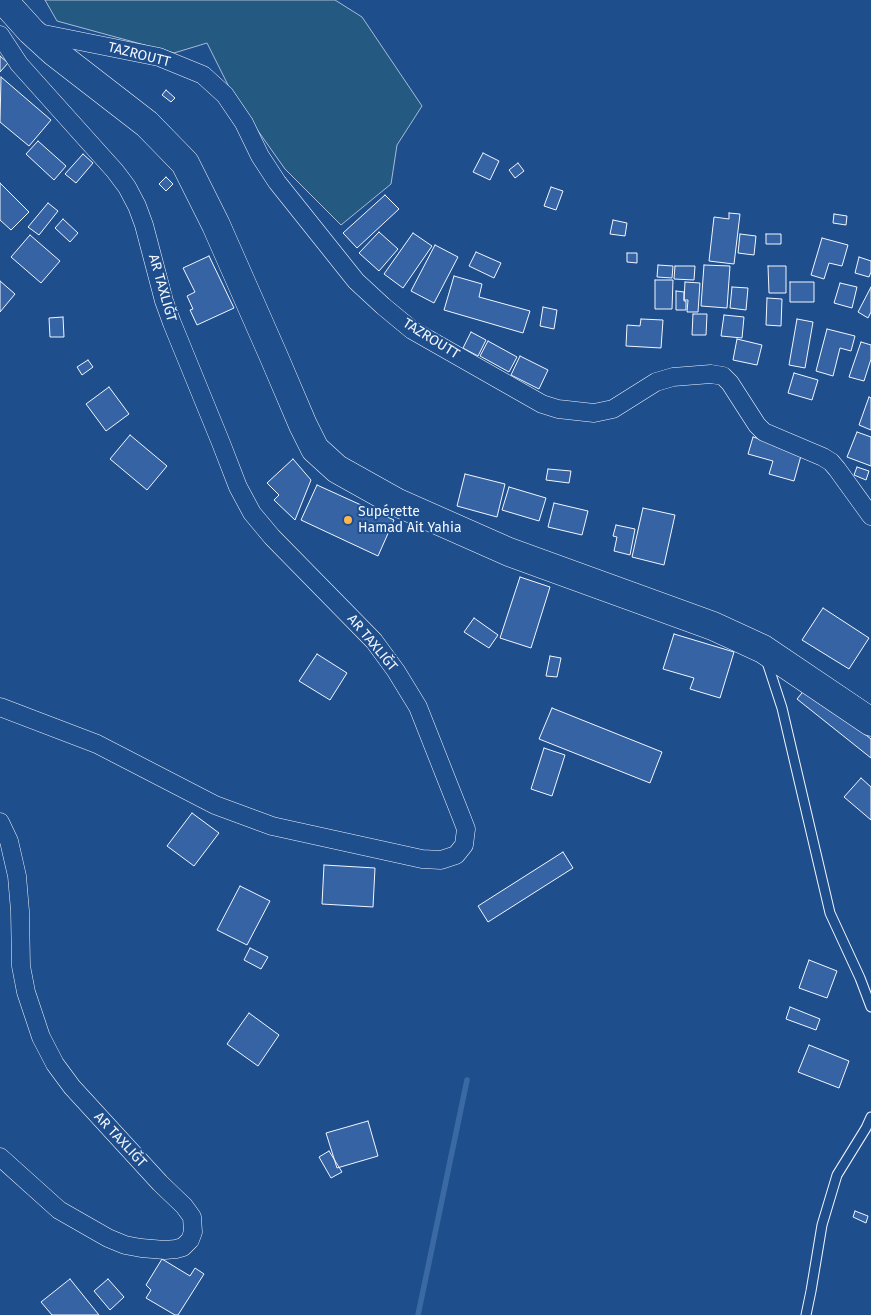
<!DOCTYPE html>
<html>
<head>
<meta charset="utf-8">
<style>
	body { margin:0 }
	canvas { display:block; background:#1f4e8c }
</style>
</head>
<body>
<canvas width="871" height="1315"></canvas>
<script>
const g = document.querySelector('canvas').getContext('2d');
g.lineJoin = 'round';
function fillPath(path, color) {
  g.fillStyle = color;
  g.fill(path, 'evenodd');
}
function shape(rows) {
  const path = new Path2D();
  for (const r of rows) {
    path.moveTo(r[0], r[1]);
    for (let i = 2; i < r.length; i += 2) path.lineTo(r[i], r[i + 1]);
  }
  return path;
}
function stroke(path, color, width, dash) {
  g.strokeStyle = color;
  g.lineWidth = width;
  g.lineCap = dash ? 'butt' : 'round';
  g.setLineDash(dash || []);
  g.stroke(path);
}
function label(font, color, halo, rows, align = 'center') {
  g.font = font + ' "Fira Sans",sans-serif';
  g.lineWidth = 4;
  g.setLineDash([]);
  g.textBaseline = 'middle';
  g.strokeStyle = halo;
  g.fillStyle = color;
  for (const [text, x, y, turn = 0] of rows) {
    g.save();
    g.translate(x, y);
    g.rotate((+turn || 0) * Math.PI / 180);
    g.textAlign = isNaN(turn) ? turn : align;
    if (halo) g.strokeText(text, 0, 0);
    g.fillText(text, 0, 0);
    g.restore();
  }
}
const green = shape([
	[45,0,335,0,362,17,422,106,397,145,391,184,341,225,285,169,234,97,207,43,174,53,57,21,45,0]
]);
fillPath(green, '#245a82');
stroke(green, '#a8bbd7', 1);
stroke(shape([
	[418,1315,467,1080]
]), '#3b69a3', 5.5);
const building = shape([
	[0,56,8,63,0,72,0,56],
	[1,77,51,120,29,146,0,122,1,77],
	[166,90,175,98,171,102,162,95,166,90],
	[38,141,66,166,54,180,26,154,38,141],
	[483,153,499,161,490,180,473,172,483,153],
	[83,154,93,163,76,183,65,174,83,154],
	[518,163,524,171,515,178,509,170,518,163],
	[166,177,173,184,166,191,159,184,166,177],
	[0,183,29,212,11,230,0,220,0,183],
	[551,187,563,191,556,210,544,206,551,187],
	[385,195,399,209,357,248,343,233,385,195],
	[48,203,58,211,39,235,28,227,48,203],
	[729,213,740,214,734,264,709,261,714,217,729,219,729,213],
	[834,214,847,216,846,225,833,223,834,214],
	[63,219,78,233,70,242,55,228,63,219],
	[613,220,627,223,625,236,610,234,613,220],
	[379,232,398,249,379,271,359,253,379,232],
	[413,233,432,246,403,288,384,274,413,233],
	[740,234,756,236,754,255,738,253,740,234],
	[766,234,781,234,781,244,766,244,766,234],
	[30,235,60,261,41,283,11,257,30,235],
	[822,238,848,245,842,266,829,263,824,279,811,275,822,238],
	[435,245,458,257,434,303,411,291,435,245],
	[476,252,501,263,494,278,469,266,476,252],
	[627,253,637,253,637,263,627,262,627,253],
	[209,256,234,308,197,325,190,310,193,309,187,296,195,292,183,268,209,256],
	[859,257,871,261,871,272,869,277,855,273,859,257],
	[658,265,673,266,672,278,657,277,658,265],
	[704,265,730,266,727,308,701,306,704,265],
	[675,266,695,266,694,280,674,279,675,266],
	[768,266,786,266,786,293,769,293,768,266],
	[454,276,482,284,479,297,530,311,523,333,444,310,454,276],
	[655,280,673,280,672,309,655,309,655,280],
	[0,281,15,294,0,312,0,281],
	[685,282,700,283,698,312,687,312,688,300,684,300,685,282],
	[790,282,814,282,814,302,790,302,790,282],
	[840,283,857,287,852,308,834,303,840,283],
	[732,287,748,288,746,310,730,308,732,287],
	[871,287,871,312,868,318,858,312,871,287],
	[676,291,684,292,684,301,686,301,686,310,676,310,676,291],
	[767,298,782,299,781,326,766,325,767,298],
	[543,307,557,310,554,329,540,326,543,307],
	[693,314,707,314,706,335,692,335,693,314],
	[724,315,744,317,742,338,721,336,724,315],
	[63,317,64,337,50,337,49,318,63,317],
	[641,319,663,320,661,348,626,346,627,325,640,326,641,319],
	[797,319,813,322,805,368,789,365,797,319],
	[827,329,855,336,851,351,840,348,833,376,816,371,827,329],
	[471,332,486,340,478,356,463,348,471,332],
	[737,339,762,345,757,365,733,360,737,339],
	[488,341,517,357,509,372,480,356,488,341],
	[861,342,871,345,871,359,864,381,849,377,861,342],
	[520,356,548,370,539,389,511,375,520,356],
	[88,360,93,367,82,375,77,367,88,360],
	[794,373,818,380,812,400,788,393,794,373],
	[109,387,129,414,106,431,86,404,109,387],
	[869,397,871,398,871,430,859,425,869,397],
	[857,432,871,437,871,466,847,457,857,432],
	[130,435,167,466,147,490,110,459,130,435],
	[753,437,802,452,794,481,769,474,773,461,748,454,753,437],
	[293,459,311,480,295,520,274,500,279,495,267,483,293,459],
	[857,467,869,471,866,480,854,475,857,467],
	[548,469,571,471,569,483,546,480,548,469],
	[465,474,505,484,497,517,457,506,465,474],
	[317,485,394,520,378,556,301,520,317,485],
	[509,487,546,498,539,521,502,510,509,487],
	[554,503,588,511,582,535,548,527,554,503],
	[643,508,675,515,664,565,632,557,643,508],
	[616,525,635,529,630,555,614,551,617,537,613,536,616,525],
	[520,577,550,587,531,648,500,638,520,577],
	[823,608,869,638,849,669,802,640,823,608],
	[474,618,498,635,489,648,464,632,474,618],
	[674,634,734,652,720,698,690,689,694,678,663,669,674,634],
	[317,654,347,673,330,700,299,681,317,654],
	[550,656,561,658,557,677,546,676,550,656],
	[806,688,871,739,871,758,797,699,806,688],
	[552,708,662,752,650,783,539,739,552,708],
	[544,748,565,755,552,796,531,789,544,748],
	[861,778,871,787,871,820,844,797,861,778],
	[192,813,219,833,194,866,167,846,192,813],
	[563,852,573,868,488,922,478,906,563,852],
	[324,865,375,868,373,907,322,904,324,865],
	[240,886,270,901,247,945,217,930,240,886],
	[250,948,268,957,261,969,244,960,250,948],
	[809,960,837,971,827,998,799,988,809,960],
	[790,1007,820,1019,816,1030,786,1019,790,1007],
	[249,1013,279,1035,258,1066,227,1044,249,1013],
	[809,1045,849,1061,839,1088,798,1072,809,1045],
	[368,1121,378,1156,337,1168,326,1133,368,1121],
	[329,1151,342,1172,331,1178,319,1157,329,1151],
	[855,1211,868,1216,866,1223,853,1217,855,1211],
	[162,1259,190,1276,195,1268,204,1274,178,1315,175,1315,146,1298,151,1290,146,1285,162,1259],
	[70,1279,99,1315,52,1315,41,1302,70,1279],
	[108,1279,124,1297,110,1310,94,1291,108,1279]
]);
fillPath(building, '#3563a3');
stroke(building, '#f2f6ff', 1);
const service = shape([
	[766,659,782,708,830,913,860,978,871,1007],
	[806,1315,811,1291,822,1225,837,1175,866,1128,871,1117]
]);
const minor = shape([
	[34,32,159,57,203,75,225,95,244,123,260,156,277,182,356,281,383,306,412,330,542,404,558,409,594,413,613,409,656,382,673,377,711,374,723,376,730,383,757,425,764,432,823,457,831,462,837,469,871,516],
	[0,35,19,64,115,171,127,187,137,206,144,225,164,301,172,323,221,443,238,487,252,513,272,537,374,641,396,671,418,707,461,816,466,829,464,845,456,855,441,860,422,859,272,826,215,805,97,744,0,707],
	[0,822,9,841,17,876,20,911,21,966,26,992,41,1037,55,1064,72,1087,160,1183,184,1206,192,1217,193,1232,190,1240,183,1247,176,1249,165,1250,141,1248,125,1245,108,1238,59,1210,0,1157]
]);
const primary = shape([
	[3,0,31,31,54,52,147,124,185,163,216,225,274,357,303,425,315,449,337,469,396,502,509,552,713,626,763,649,871,722]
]);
stroke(service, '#f2f6ff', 11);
stroke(minor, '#f2f6ff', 19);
stroke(primary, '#f2f6ff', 29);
stroke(service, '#1f4e8c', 9);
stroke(minor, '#1f4e8c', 18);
stroke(primary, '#1f4e8c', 28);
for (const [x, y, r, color] of [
	[348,520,5,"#ffb74d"]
]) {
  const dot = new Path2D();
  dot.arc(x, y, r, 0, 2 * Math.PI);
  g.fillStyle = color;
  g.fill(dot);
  stroke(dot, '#1f4e8c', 2);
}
label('14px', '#f2f6ff', '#1f4e8c', [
	["TAZROUTT",139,55,14],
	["AR TAXLIǦT",162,288,74],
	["TAZROUTT",431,339,32],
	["AR TAXLIǦT",372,643,50],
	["AR TAXLIǦT",120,1140,47]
]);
label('14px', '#f2f6ff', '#1f4e8c', [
	["Supérette",358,512],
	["Hamad Ait Yahia",358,528]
], 'left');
</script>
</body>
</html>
